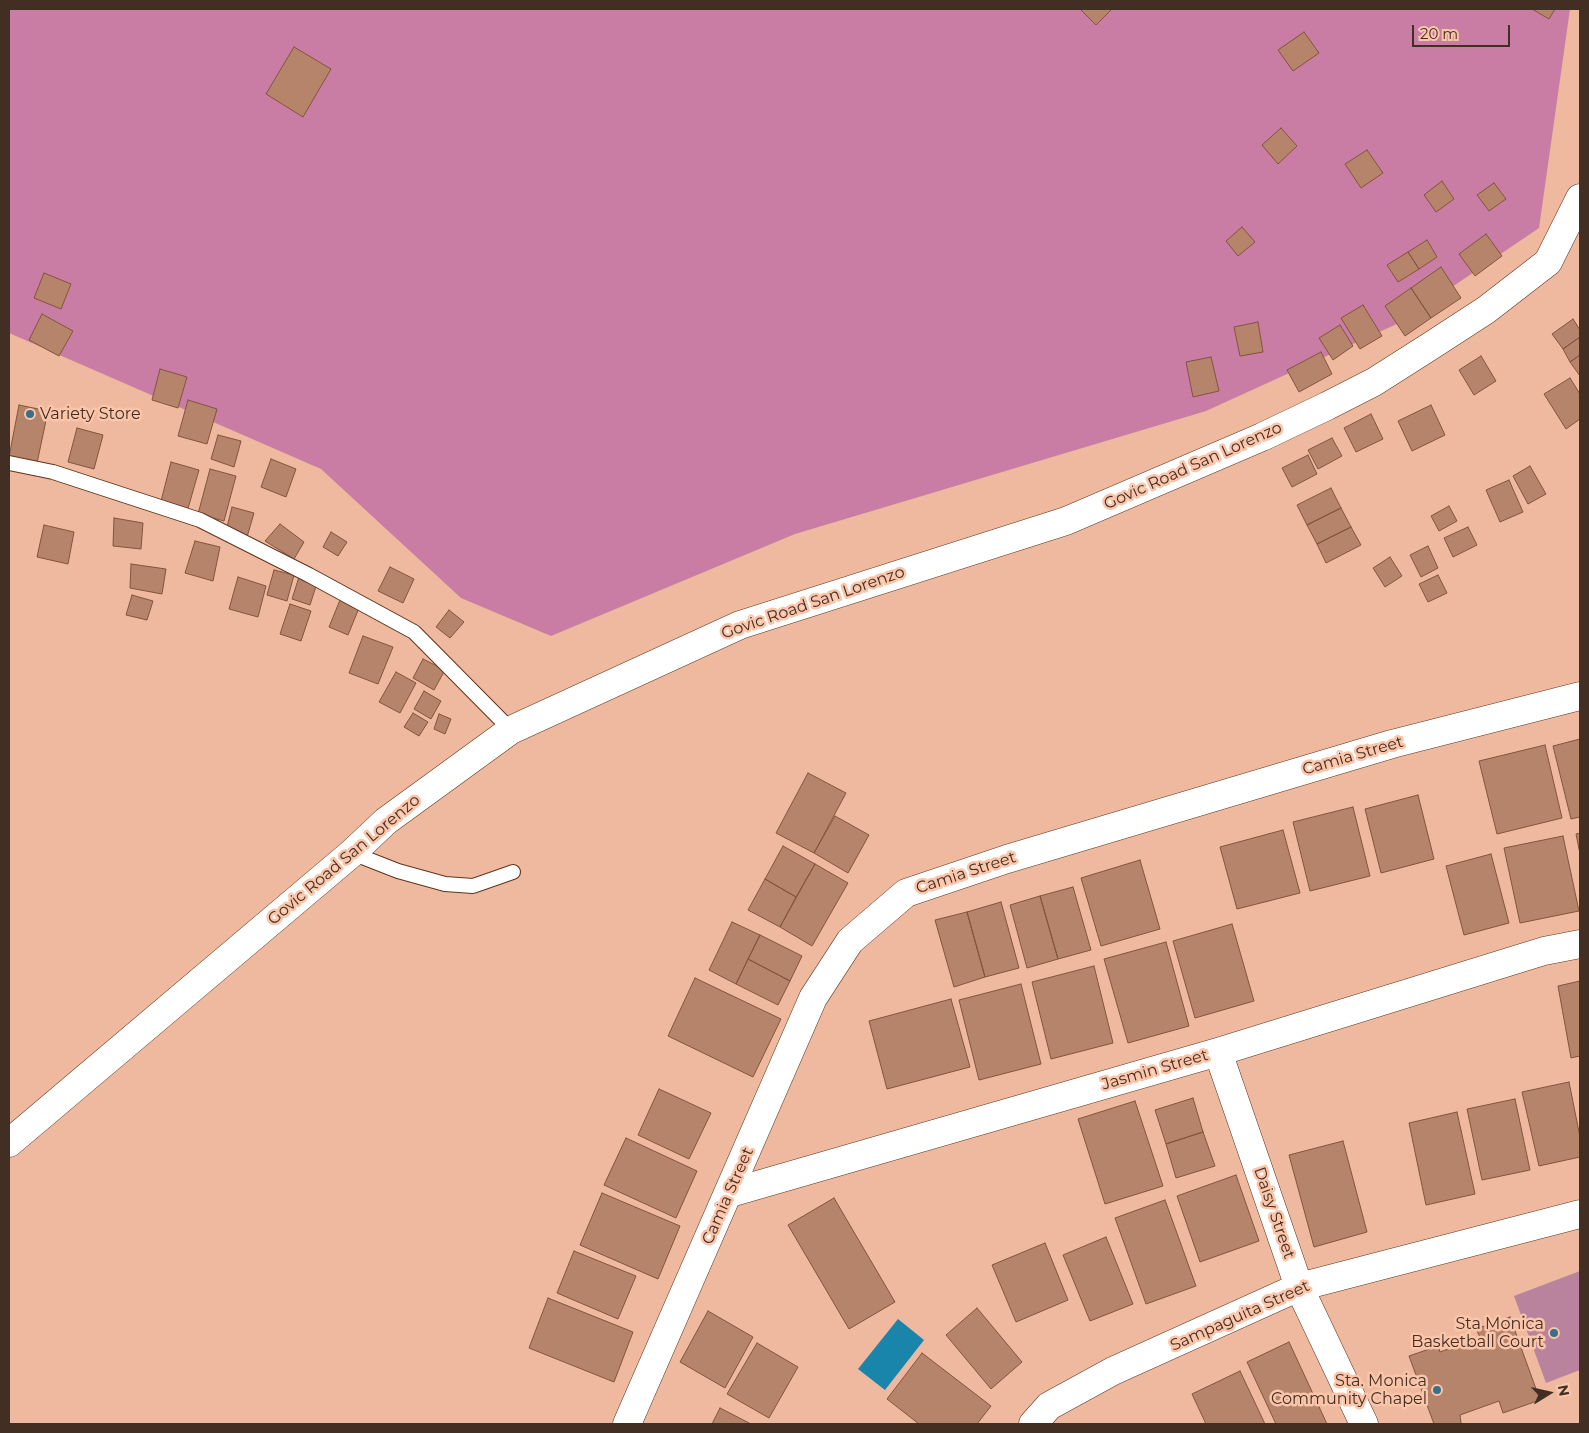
<!DOCTYPE html>
<html>
<head>
<meta charset="utf-8">
<style>
	body { margin:0 }
	#map { position:relative; width:1589px; height:1433px; overflow:hidden; background:#eeb99e; font-family:Montserrat,sans-serif }
	canvas { display:block }
	.frame { position:absolute; inset:0; border:10px solid #432e24; pointer-events:none }
	.north { position:absolute; left:1524px; top:1368px; width:50px; height:50px; -webkit-text-stroke:4px #fbc5aa; paint-order:stroke; rotate:80deg; font-size:14px; font-weight:700; line-height:20px; text-align:center; color:#432e24 }
	.north::after { content:''; display:block; margin:auto; width:18px; height:22px; background:#432e24; clip-path:polygon(50% 0,100% 100%,50% 72%,0 100%) }
	.scale { position:absolute; left:1412px; top:25px; width:98px; height:22px; box-sizing:border-box; border:2px solid #432e24; border-top:0; padding-left:6px; font-size:15px; line-height:18px; white-space:nowrap; color:#432e24; -webkit-text-stroke:4px #fbc5aa; paint-order:stroke }
</style>
</head>
<body>
<div id="map">
<canvas width="1589" height="1433"></canvas>
<div class="frame"></div>
<div class="north">N</div>
<div class="scale">20 m</div>
</div>
<script>
const g = document.querySelector('canvas').getContext('2d');
g.lineJoin = 'round';
function fillPath(path, color) {
  g.fillStyle = color;
  g.fill(path, 'evenodd');
}
function shape(rows) {
  const path = new Path2D();
  for (const r of rows) {
    path.moveTo(r[0], r[1]);
    for (let i = 2; i < r.length; i += 2) path.lineTo(r[i], r[i + 1]);
  }
  return path;
}
function stroke(path, color, width, dash) {
  g.strokeStyle = color;
  g.lineWidth = width;
  g.lineCap = dash ? 'butt' : 'round';
  g.setLineDash(dash || []);
  g.stroke(path);
}
function label(font, color, halo, rows, align = 'center') {
  g.font = font + ' Montserrat,sans-serif';
  g.lineWidth = 5;
  g.setLineDash([]);
  g.textBaseline = 'middle';
  g.strokeStyle = halo;
  g.fillStyle = color;
  for (const [text, x, y, turn = 0] of rows) {
    g.save();
    g.translate(x, y);
    g.rotate((+turn || 0) * Math.PI / 180);
    g.textAlign = isNaN(turn) ? turn : align;
    if (halo) g.strokeText(text, 0, 0);
    g.fillText(text, 0, 0);
    g.restore();
  }
}
fillPath(shape([
	[1580,1271,1580,1370,1546,1383,1514,1296]
]), '#b9839e');
fillPath(shape([
	[9,9,1570,9,1539,228,1399,323,1206,411,795,534,551,636,461,598,321,469,9,333]
]), '#c97da5');
fillPath(shape([
	[898,1319,924,1340,885,1390,858,1369]
]), '#1a85ab');
const building = shape([
	[1080,9,1112,9,1096,25,1080,9],
	[1532,9,1555,9,1549,19,1532,9],
	[1304,32,1319,53,1293,71,1278,50,1304,32],
	[294,47,331,69,303,117,266,94,294,47],
	[1281,128,1297,146,1278,164,1262,145,1281,128],
	[1367,150,1383,173,1361,188,1345,164,1367,150],
	[1442,181,1454,199,1436,212,1424,195,1442,181],
	[1494,183,1506,199,1489,211,1477,195,1494,183],
	[1242,227,1255,242,1238,256,1226,241,1242,227],
	[1486,234,1502,256,1475,276,1459,254,1486,234],
	[1427,240,1437,257,1419,269,1408,252,1427,240],
	[1408,252,1419,269,1398,282,1387,265,1408,252],
	[1441,267,1461,298,1431,318,1411,288,1441,267],
	[44,273,71,284,61,309,34,298,44,273],
	[1411,288,1431,318,1405,336,1385,306,1411,288],
	[1363,305,1382,336,1360,349,1341,318,1363,305],
	[42,314,73,331,59,356,29,340,42,314],
	[1573,319,1580,330,1580,337,1563,349,1552,334,1573,319],
	[1258,322,1263,352,1240,356,1234,327,1258,322],
	[1340,325,1353,346,1333,360,1319,338,1340,325],
	[1580,337,1580,355,1570,362,1563,349,1580,337],
	[1321,352,1332,374,1299,392,1287,370,1321,352],
	[1580,355,1580,376,1570,362,1580,355],
	[1481,356,1496,381,1474,395,1459,370,1481,356],
	[1211,357,1219,391,1193,397,1186,362,1211,357],
	[160,369,187,377,178,408,152,400,160,369],
	[1570,378,1580,394,1580,419,1566,429,1544,394,1570,378],
	[188,400,217,409,207,444,178,436,188,400],
	[19,405,48,411,37,463,9,457,19,405],
	[1431,405,1445,435,1412,451,1398,421,1431,405],
	[1371,414,1383,439,1356,452,1344,428,1371,414],
	[77,428,103,435,94,469,68,462,77,428],
	[218,435,241,441,234,467,211,459,218,435],
	[1332,438,1342,456,1318,469,1308,450,1332,438],
	[1308,455,1317,474,1292,487,1282,468,1308,455],
	[271,459,296,469,286,497,261,487,271,459],
	[171,462,199,470,187,512,160,505,171,462],
	[1530,466,1546,494,1528,504,1513,476,1530,466],
	[210,469,236,476,224,521,198,514,210,469],
	[1509,480,1523,512,1500,522,1486,490,1509,480],
	[1331,488,1341,508,1307,525,1297,505,1331,488],
	[1449,506,1457,521,1439,531,1431,516,1449,506],
	[232,507,254,513,247,537,226,531,232,507],
	[1341,508,1351,527,1317,544,1307,525,1341,508],
	[114,518,143,523,141,549,113,546,114,518],
	[280,524,304,542,294,559,265,541,280,524],
	[44,525,74,532,68,564,37,557,44,525],
	[1351,527,1361,545,1326,563,1317,544,1351,527],
	[1468,527,1477,545,1453,557,1444,538,1468,527],
	[331,532,347,542,338,556,323,547,331,532],
	[195,541,220,547,213,581,185,573,195,541],
	[1428,546,1438,568,1421,577,1410,555,1428,546],
	[1390,557,1402,576,1385,587,1373,568,1390,557],
	[131,564,166,569,162,594,130,588,131,564],
	[390,567,414,579,403,603,378,591,390,567],
	[274,570,294,575,287,601,267,595,274,570],
	[1438,575,1447,593,1428,602,1419,584,1438,575],
	[238,577,266,586,258,617,229,609,238,577],
	[299,577,317,583,310,605,292,599,299,577],
	[132,595,153,601,147,620,126,615,132,595],
	[340,600,359,608,348,635,329,627,340,600],
	[290,604,311,611,301,641,280,634,290,604],
	[449,610,464,622,450,638,436,627,449,610],
	[363,636,393,647,378,684,349,673,363,636],
	[423,659,445,670,434,690,413,678,423,659],
	[396,672,416,683,400,713,379,702,396,672],
	[424,691,441,701,431,719,414,709,424,691],
	[413,713,428,722,419,736,404,727,413,713],
	[439,714,451,719,445,734,434,729,439,714],
	[1580,739,1580,817,1571,819,1553,746,1580,739],
	[1545,745,1562,818,1497,834,1479,761,1545,745],
	[808,773,846,793,814,853,776,833,808,773],
	[1418,795,1434,859,1381,873,1365,809,1418,795],
	[1353,807,1370,876,1310,891,1293,822,1353,807],
	[835,816,869,835,848,873,814,853,835,816],
	[1283,830,1300,893,1237,909,1220,847,1283,830],
	[1580,833,1580,854,1576,834,1580,833],
	[1563,836,1579,911,1520,923,1504,848,1563,836],
	[783,846,815,864,796,897,765,879,783,846],
	[1491,854,1509,923,1464,935,1446,866,1491,854],
	[1140,860,1160,929,1101,946,1081,878,1140,860],
	[815,864,848,883,812,946,780,927,815,864],
	[765,879,796,897,780,927,748,910,765,879],
	[1073,887,1091,950,1058,959,1040,896,1073,887],
	[1040,896,1058,959,1027,968,1010,905,1040,896],
	[1001,902,1019,968,985,977,967,912,1001,902],
	[967,912,985,977,954,987,935,920,967,912],
	[732,922,760,935,736,984,709,970,732,922],
	[1232,924,1254,1001,1195,1018,1173,941,1232,924],
	[760,935,802,956,790,981,748,959,760,935],
	[1166,942,1189,1026,1128,1043,1104,959,1166,942],
	[748,959,790,981,778,1005,736,984,748,959],
	[1094,966,1113,1043,1051,1059,1032,982,1094,966],
	[695,978,781,1019,753,1077,668,1036,695,978],
	[1580,981,1580,1056,1571,1058,1558,986,1580,981],
	[1021,984,1041,1064,979,1080,959,1000,1021,984],
	[951,999,970,1067,887,1089,869,1021,951,999],
	[1569,1082,1580,1137,1580,1157,1539,1166,1522,1092,1569,1082],
	[659,1089,711,1113,689,1159,638,1135,659,1089],
	[1193,1098,1203,1132,1166,1144,1155,1110,1193,1098],
	[1515,1099,1530,1170,1482,1180,1467,1109,1515,1099],
	[1135,1101,1163,1186,1105,1204,1078,1119,1135,1101],
	[1457,1112,1475,1194,1426,1205,1409,1123,1457,1112],
	[1203,1132,1215,1166,1176,1178,1166,1144,1203,1132],
	[626,1138,697,1171,676,1218,604,1185,626,1138],
	[1343,1141,1367,1232,1314,1247,1289,1155,1343,1141],
	[1236,1175,1259,1241,1200,1262,1177,1196,1236,1175],
	[602,1193,680,1226,658,1279,580,1245,602,1193],
	[834,1198,895,1302,849,1329,788,1225,834,1198],
	[1165,1200,1196,1286,1146,1304,1115,1218,1165,1200],
	[1106,1237,1133,1304,1090,1321,1063,1255,1106,1237],
	[1045,1243,1068,1300,1016,1322,992,1265,1045,1243],
	[574,1251,636,1276,618,1319,557,1293,574,1251],
	[548,1298,633,1332,614,1382,529,1348,548,1298],
	[977,1308,1022,1362,991,1389,946,1335,977,1308],
	[708,1311,753,1337,725,1388,680,1362,708,1311],
	[1510,1317,1540,1400,1503,1413,1499,1401,1460,1415,1461,1423,1459,1424,1434,1424,1409,1356,1438,1346,1440,1352,1480,1337,1476,1329,1510,1317],
	[1289,1342,1327,1424,1276,1424,1247,1362,1289,1342],
	[757,1343,798,1367,769,1418,727,1394,757,1343],
	[922,1353,991,1406,977,1424,919,1424,887,1399,922,1353],
	[1240,1371,1265,1424,1206,1424,1192,1394,1240,1371],
	[720,1408,751,1424,712,1424,720,1408]
]);
fillPath(building, '#b6846a');
stroke(building, '#82543c', 1);
const service = shape([
	[9,463,53,472,200,520,309,575,414,632,511,730],
	[352,853,398,871,445,884,473,886,513,872]
]);
const minor = shape([
	[1218,1052,1299,1287,1364,1424],
	[730,1193,1218,1052,1544,951,1580,944],
	[627,1424,813,998,850,941,906,893,1007,859,1392,744,1580,696],
	[1033,1424,1049,1406,1113,1371,1299,1287,1580,1214]
]);
const secondary = shape([
	[9,1143,352,853,386,821,511,730,740,625,1066,521,1262,437,1327,406,1374,382,1429,347,1486,310,1548,262,1580,198]
]);
stroke(service, '#61351d', 16);
stroke(minor, '#61351d', 29);
stroke(secondary, '#61351d', 29);
stroke(service, '#fff', 14);
stroke(minor, '#fff', 28);
stroke(secondary, '#fff', 28);
for (const [x, y, r, color] of [
	[30,414,5,"#367089"],
	[1554,1333,5,"#367089"],
	[1437,1390,5,"#367089"]
]) {
  const dot = new Path2D();
  dot.arc(x, y, r, 0, 2 * Math.PI);
  g.fillStyle = color;
  g.fill(dot);
  stroke(dot, '#fbc5aa', 2);
}
label('16px', '#432e24', '#fbc5aa', [
	["Variety Store",40,414,"left"],
	["Sta Monica",1544,1324],
	["Basketball Court",1544,1342],
	["Sta. Monica",1427,1381],
	["Community Chapel",1427,1399]
], 'right');
label('16px', '#432e24', '#fbc5aa', [
	["Govic Road San Lorenzo",1193,466,-24],
	["Govic Road San Lorenzo",813,603,-19],
	["Camia Street",1353,756,-16],
	["Govic Road San Lorenzo",344,860,-40],
	["Camia Street",966,873,-18],
	["Jasmin Street",1155,1070,-16],
	["Camia Street",728,1196,-66],
	["Daisy Street",1274,1213,71],
	["Sampaguita Street",1240,1316,-24]
]);
</script>
</body>
</html>
